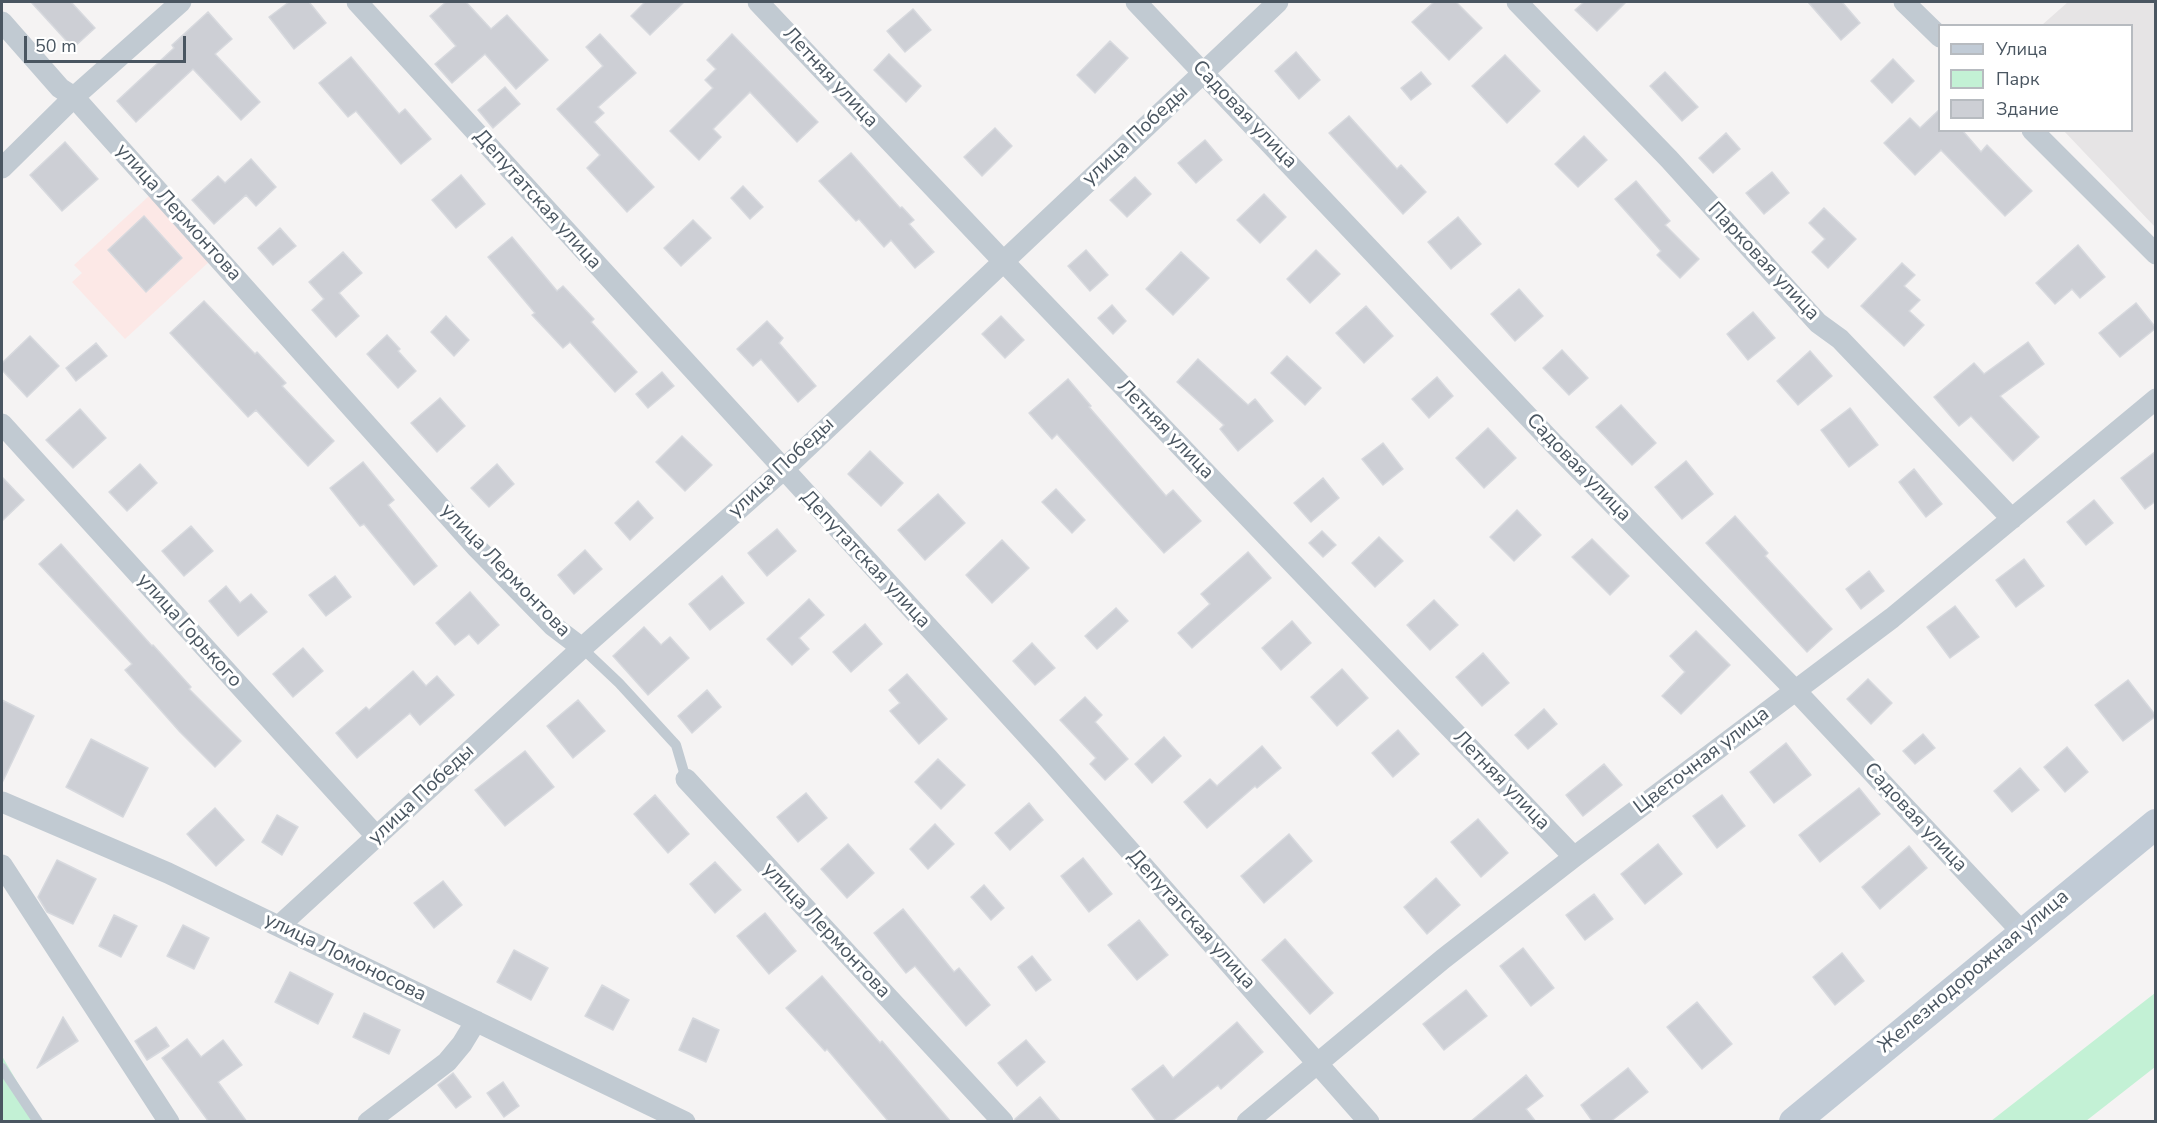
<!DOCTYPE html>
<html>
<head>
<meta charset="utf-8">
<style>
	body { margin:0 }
	#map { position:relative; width:2157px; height:1123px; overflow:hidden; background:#f5f3f3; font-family:"Nunito Sans",sans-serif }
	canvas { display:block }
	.frame { position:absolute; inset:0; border:3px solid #4a5661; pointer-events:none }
	.legend { position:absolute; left:1938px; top:24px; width:195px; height:108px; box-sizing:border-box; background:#fff; border:2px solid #b7bbc0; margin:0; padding:8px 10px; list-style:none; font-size:18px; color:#4a5661 }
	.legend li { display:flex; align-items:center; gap:12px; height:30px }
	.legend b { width:30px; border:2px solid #b7bbc0 }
	.scale { position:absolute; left:24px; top:36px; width:162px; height:27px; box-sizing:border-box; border:3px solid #4a5661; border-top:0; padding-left:8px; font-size:18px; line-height:21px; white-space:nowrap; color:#4a5661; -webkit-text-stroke:4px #fff; paint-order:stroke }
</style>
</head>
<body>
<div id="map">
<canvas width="2157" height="1123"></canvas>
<div class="frame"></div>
<ul class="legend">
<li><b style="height:8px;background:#c1cbd6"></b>Улица</li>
<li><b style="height:16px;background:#c3f1d5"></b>Парк</li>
<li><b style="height:16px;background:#cdcfd5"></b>Здание</li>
</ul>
<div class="scale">50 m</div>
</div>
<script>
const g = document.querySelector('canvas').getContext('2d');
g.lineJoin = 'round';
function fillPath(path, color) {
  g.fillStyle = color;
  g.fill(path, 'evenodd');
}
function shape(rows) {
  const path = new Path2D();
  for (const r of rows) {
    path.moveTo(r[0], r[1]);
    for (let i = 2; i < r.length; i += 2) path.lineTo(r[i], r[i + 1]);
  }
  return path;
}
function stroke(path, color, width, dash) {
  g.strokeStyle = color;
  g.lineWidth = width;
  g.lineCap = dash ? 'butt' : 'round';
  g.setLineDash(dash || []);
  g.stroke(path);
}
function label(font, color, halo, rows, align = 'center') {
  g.font = font + ' "Nunito Sans",sans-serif';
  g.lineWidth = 6;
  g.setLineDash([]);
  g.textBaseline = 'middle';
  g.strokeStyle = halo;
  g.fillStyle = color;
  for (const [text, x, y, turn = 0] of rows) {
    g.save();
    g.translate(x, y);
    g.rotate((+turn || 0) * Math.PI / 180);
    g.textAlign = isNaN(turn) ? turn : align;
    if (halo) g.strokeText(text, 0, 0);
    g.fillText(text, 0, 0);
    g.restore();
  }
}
fillPath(shape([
	[2068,2,2155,2,2155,227,2064,131,2132,130,2132,26,2042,25]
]), '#e6e4e5');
fillPath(shape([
	[150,195,210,261,125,339,72,282,82,273,74,265]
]), '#fce8e6');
fillPath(shape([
	[2155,993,2155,1067,2086,1121,1991,1121],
	[2,1056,40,1121,2,1121]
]), '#c3f1d5');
const building = shape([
	[31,2,71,2,95,28,73,48,31,2],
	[289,2,309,2,326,23,294,49,269,17,289,2],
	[446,2,466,2,491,29,507,15,548,60,516,89,485,54,452,83,435,64,456,46,430,16,446,2],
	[645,2,684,2,650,35,631,16,645,2],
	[1434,2,1456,2,1482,28,1449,60,1412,22,1434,2],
	[1584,2,1626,2,1597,31,1575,10,1584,2],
	[1808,2,1842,2,1860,23,1841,40,1808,2],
	[913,9,931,30,905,52,887,31,913,9],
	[208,12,232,39,215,54,260,102,241,120,193,69,136,122,117,101,174,48,172,45,208,12],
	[600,34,636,73,598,107,604,113,594,122,654,187,627,212,587,168,600,155,557,109,603,66,586,47,600,34],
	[732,34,818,122,797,142,750,92,713,129,721,137,699,160,670,131,713,88,705,80,716,69,707,60,732,34],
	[1110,41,1128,58,1095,93,1077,75,1110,41],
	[1296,52,1320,80,1299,99,1275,71,1296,52],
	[889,54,921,86,906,102,874,70,889,54],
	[1505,55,1540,91,1507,123,1472,86,1505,55],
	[351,57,399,114,405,109,431,139,401,164,356,111,348,117,319,83,351,57],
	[1893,59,1914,81,1892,103,1871,81,1893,59],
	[1421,72,1431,84,1411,100,1401,88,1421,72],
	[1665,72,1698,107,1682,121,1650,86,1665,72],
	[505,87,520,104,493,128,478,110,505,87],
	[1940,109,1940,130,1962,130,1981,152,1987,145,2032,191,2005,216,1941,150,1915,175,1884,143,1910,118,1920,128,1940,109],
	[1349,116,1397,169,1401,165,1426,192,1403,214,1329,133,1349,116],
	[995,128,1012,146,982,176,964,157,995,128],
	[1726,133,1740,149,1713,173,1699,158,1726,133],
	[1584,136,1607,160,1578,187,1555,164,1584,136],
	[1205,140,1222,160,1196,183,1178,163,1205,140],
	[65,142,98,179,62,211,30,175,65,142],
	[851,153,900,208,902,207,914,220,909,224,934,252,915,268,891,240,884,247,859,219,856,221,819,181,851,153],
	[251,159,276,187,256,206,246,195,214,224,192,200,218,176,225,183,251,159],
	[1772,172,1789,193,1764,214,1746,193,1772,172],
	[461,175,485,204,456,228,432,200,461,175],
	[1135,177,1151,194,1127,217,1110,200,1135,177],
	[1636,181,1670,221,1665,225,1699,259,1680,278,1657,255,1661,251,1615,199,1636,181],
	[743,186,763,207,750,219,731,198,743,186],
	[1264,194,1286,217,1260,243,1237,220,1264,194],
	[1824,208,1856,239,1828,268,1812,252,1825,239,1809,223,1824,208],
	[144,216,182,258,146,292,108,250,144,216],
	[1458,217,1481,244,1451,269,1428,242,1458,217],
	[693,220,711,238,681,266,664,248,693,220],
	[280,228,296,246,273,265,258,248,280,228],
	[512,237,557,291,563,286,594,319,591,322,637,372,615,392,570,342,563,348,532,315,535,313,488,257,512,237],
	[2078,245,2105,277,2080,298,2072,289,2055,304,2036,283,2078,245],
	[1086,250,1108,275,1090,291,1068,266,1086,250],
	[1316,250,1340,274,1310,303,1287,279,1316,250],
	[343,252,362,273,339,293,359,316,336,337,312,310,324,299,309,282,343,252],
	[1181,252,1209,278,1173,315,1146,289,1181,252],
	[1902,263,1915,275,1904,286,1920,300,1909,311,1924,325,1904,346,1861,306,1902,263],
	[1519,289,1543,316,1515,341,1491,314,1519,289],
	[204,301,255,354,257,352,286,383,282,386,334,441,308,466,256,410,248,417,170,333,204,301],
	[2136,303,2156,328,2120,357,2099,333,2136,303],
	[1112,305,1126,321,1113,334,1098,318,1112,305],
	[1366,306,1393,336,1364,363,1336,333,1366,306],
	[1753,312,1775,338,1748,360,1727,334,1753,312],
	[446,316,469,340,454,356,431,332,446,316],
	[1001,316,1024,340,1005,358,982,334,1001,316],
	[767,321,783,338,779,343,816,386,798,402,761,359,753,366,737,349,767,321],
	[387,335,400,349,398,351,416,371,398,388,367,354,387,335],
	[30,336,59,366,27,397,2,370,2,363,30,336],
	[2028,342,2044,364,2000,396,2039,437,2013,461,1971,416,1959,426,1934,397,1974,363,1984,374,2028,342],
	[96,343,107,356,76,381,66,368,96,343],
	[1562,350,1588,378,1569,395,1543,368,1562,350],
	[1810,351,1832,376,1798,405,1777,381,1810,351],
	[1287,356,1321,388,1305,405,1271,373,1287,356],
	[1198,359,1248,405,1255,399,1273,421,1238,451,1220,429,1224,425,1177,382,1198,359],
	[662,372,674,386,648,408,636,394,662,372],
	[1437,377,1453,396,1429,418,1412,399,1437,377],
	[1068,379,1091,406,1089,407,1166,496,1173,490,1201,521,1164,553,1057,434,1052,439,1029,413,1068,379],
	[440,398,465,426,437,452,411,423,440,398],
	[1621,405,1656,443,1632,465,1596,427,1621,405],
	[1850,408,1878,445,1849,467,1821,430,1850,408],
	[80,409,106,438,73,468,46,440,80,409],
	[1488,428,1516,458,1484,488,1456,458,1488,428],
	[682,436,712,465,685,491,656,462,682,436],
	[1383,443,1403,469,1383,485,1362,459,1383,443],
	[870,451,903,483,881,506,848,474,870,451],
	[2156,451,2156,501,2145,509,2121,478,2156,451],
	[1686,461,1713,494,1682,519,1655,487,1686,461],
	[363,462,394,500,388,505,437,566,414,585,364,524,360,526,330,488,363,462],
	[140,464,157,483,127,511,109,492,140,464],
	[497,464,514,484,489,507,471,488,497,464],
	[1914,469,1942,504,1926,517,1899,482,1914,469],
	[2,477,24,500,2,521,2,477],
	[1323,478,1339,498,1311,522,1294,503,1323,478],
	[1056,489,1085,520,1072,533,1042,502,1056,489],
	[938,494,965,523,925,560,898,530,938,494],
	[2094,500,2113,523,2086,545,2067,522,2094,500],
	[638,501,653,518,630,540,615,523,638,501],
	[1517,510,1541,535,1514,561,1490,537,1517,510],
	[1735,516,1768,553,1765,556,1832,629,1807,652,1706,543,1735,516],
	[191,526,213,551,184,576,162,551,191,526],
	[777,529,796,551,767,576,748,553,777,529],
	[1322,531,1336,545,1323,557,1309,543,1322,531],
	[1379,537,1403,561,1375,587,1352,563,1379,537],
	[1592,539,1629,576,1610,595,1572,557,1592,539],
	[1002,540,1029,568,992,603,966,575,1002,540],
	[61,544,152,646,153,645,191,687,189,689,241,741,215,767,180,732,125,670,132,664,39,564,61,544],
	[585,550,602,569,574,594,558,575,585,550],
	[1248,552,1271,578,1192,648,1178,633,1210,604,1201,594,1248,552],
	[2024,559,2044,586,2016,607,1996,580,2024,559],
	[1869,571,1884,591,1861,609,1846,589,1869,571],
	[335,576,351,597,326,616,309,595,335,576],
	[722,576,744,603,710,630,689,604,722,576],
	[226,586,240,603,251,594,267,612,238,636,209,601,226,586],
	[470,592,499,625,478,644,469,634,455,645,436,623,470,592],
	[809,599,824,615,799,638,809,649,792,665,767,639,809,599],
	[1434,600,1458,625,1430,650,1407,625,1434,600],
	[1955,606,1979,637,1950,658,1927,627,1955,606],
	[1116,608,1128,621,1097,649,1085,636,1116,608],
	[1292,621,1311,643,1281,670,1262,648,1292,621],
	[865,624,882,644,851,672,833,652,865,624],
	[644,627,661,645,670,637,689,658,648,695,613,656,644,627],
	[1696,631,1730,665,1681,714,1662,696,1685,672,1670,656,1696,631],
	[1032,643,1055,668,1035,685,1013,661,1032,643],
	[303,648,323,671,293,697,273,674,303,648],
	[1483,653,1509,683,1482,706,1456,677,1483,653],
	[1342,669,1368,698,1337,726,1311,697,1342,669],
	[413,671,426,686,437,676,454,695,420,725,410,713,357,758,336,733,366,707,369,710,413,671],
	[907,674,947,719,919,744,890,711,900,703,889,690,907,674],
	[1868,679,1892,703,1871,724,1847,699,1868,679],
	[2128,680,2156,716,2123,741,2095,705,2128,680],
	[707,690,721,707,692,733,678,716,707,690],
	[1085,697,1102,715,1095,722,1128,759,1105,780,1090,764,1096,758,1060,720,1085,697],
	[2,700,34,716,2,783,2,700],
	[578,700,605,731,573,758,547,726,578,700],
	[1544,709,1557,724,1528,749,1515,735,1544,709],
	[1398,730,1419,754,1393,777,1372,753,1398,730],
	[1923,734,1935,748,1915,764,1903,751,1923,734],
	[1164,737,1181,756,1152,783,1135,764,1164,737],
	[91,739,148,768,123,817,66,787,91,739],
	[1786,743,1811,775,1774,803,1750,772,1786,743],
	[1262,746,1281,768,1257,788,1255,786,1207,828,1184,802,1210,779,1217,786,1262,746],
	[2067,747,2088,772,2065,792,2044,767,2067,747],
	[525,751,554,787,505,826,475,790,525,751],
	[938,759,965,785,941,809,915,782,938,759],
	[1604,764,1622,785,1583,816,1566,795,1604,764],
	[2020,768,2039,790,2012,812,1994,791,2020,768],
	[1859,788,1880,814,1820,862,1799,835,1859,788],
	[806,793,827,818,798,842,777,817,806,793],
	[655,795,689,834,668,853,634,814,655,795],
	[1722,795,1745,826,1717,848,1693,816,1722,795],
	[1029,803,1043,820,1010,850,995,833,1029,803],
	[215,808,244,840,216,866,187,834,215,808],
	[277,815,298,827,282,855,262,842,277,815],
	[1478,819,1508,853,1481,877,1451,842,1478,819],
	[935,824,954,844,928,869,910,849,935,824],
	[1289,834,1312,861,1264,903,1241,876,1289,834],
	[848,844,874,873,847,898,821,869,848,844],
	[1658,844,1682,874,1645,904,1621,874,1658,844],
	[1909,846,1927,868,1880,909,1862,887,1909,846],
	[1083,858,1112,894,1089,912,1061,876,1083,858],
	[57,860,96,879,73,924,47,912,38,897,57,860],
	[715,862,741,890,715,913,690,884,715,862],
	[1436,878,1460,905,1427,934,1404,907,1436,878],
	[443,881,462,905,434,928,414,903,443,881],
	[984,885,1004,908,991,920,971,897,984,885],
	[1594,894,1613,919,1585,940,1566,915,1594,894],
	[903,909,954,972,959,968,990,1005,966,1026,915,966,906,973,874,933,903,909],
	[765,913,796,951,769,974,737,936,765,913],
	[114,915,137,926,121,957,99,946,114,915],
	[1139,920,1168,955,1137,980,1108,945,1139,920],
	[183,925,209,938,194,969,167,956,183,925],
	[1285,939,1333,993,1310,1014,1262,960,1285,939],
	[1523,948,1554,988,1531,1006,1500,966,1523,948],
	[514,950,548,968,531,1000,497,982,514,950],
	[1842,953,1864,981,1835,1005,1813,977,1842,953],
	[1032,956,1051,980,1036,991,1018,967,1032,956],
	[290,972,333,994,318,1024,275,1002,290,972],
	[822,976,880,1043,882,1041,951,1122,889,1122,827,1049,825,1051,786,1008,822,976],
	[602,985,629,1000,613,1030,585,1016,602,985],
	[1466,990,1487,1016,1444,1050,1423,1024,1466,990],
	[1697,1002,1732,1044,1702,1069,1667,1027,1697,1002],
	[364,1013,400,1030,389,1054,353,1037,364,1013],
	[63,1017,78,1041,37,1068,63,1017],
	[693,1018,719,1030,706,1062,679,1050,693,1018],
	[1237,1022,1263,1052,1221,1089,1218,1085,1171,1122,1157,1122,1132,1089,1163,1065,1173,1078,1237,1022],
	[156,1027,169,1046,147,1060,135,1041,156,1027],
	[187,1039,201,1057,223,1040,242,1065,218,1082,247,1122,209,1122,162,1058,187,1039],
	[1026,1040,1045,1062,1017,1086,998,1063,1026,1040],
	[1628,1068,1648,1092,1610,1122,1593,1122,1581,1105,1628,1068],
	[453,1073,471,1097,456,1108,438,1085,453,1073],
	[1526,1075,1543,1096,1526,1109,1536,1122,1470,1122,1526,1075],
	[503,1082,519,1106,504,1117,487,1093,503,1082],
	[1040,1097,1061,1122,1015,1122,1015,1119,1040,1097]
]);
fillPath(building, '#cdcfd5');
stroke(building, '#d7d9de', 1.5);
stroke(shape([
	[582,648,619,683,676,745,686,779],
	[2,1068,38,1122]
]), '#c1cad2', 10);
stroke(shape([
	[357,2,1048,758,1369,1122],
	[758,2,1003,261,1574,857],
	[1136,2,1554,444,1795,690,2022,932],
	[1517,2,1669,159,1818,323,1840,339,2012,519],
	[1904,2,1940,37],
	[2,22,60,88,74,97,477,548,553,626,582,648],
	[2032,130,2156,254],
	[2,168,74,97,181,2],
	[2,424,377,837],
	[686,779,1003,1122],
	[2,802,168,873,685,1122],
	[2,865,169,1122],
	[279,926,582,648,783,470,1278,2],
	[368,1122,447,1062,462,1044,476,1021],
	[1247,1122,1443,959,1574,857,1892,618,2156,399]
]), '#c1cad2', 21);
stroke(shape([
	[1794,1122,2156,824]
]), '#c1cbd6', 30);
label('20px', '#4a5661', '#fff', [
	["Летняя улица",830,78,47],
	["Садовая улица",1244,115,46],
	["улица Победы",1136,136,-43],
	["Депутатская улица",537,200,48],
	["улица Лермонтова",178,213,48],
	["Парковая улица",1763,262,47],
	["Летняя улица",1165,430,46],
	["улица Победы",782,468,-43],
	["Садовая улица",1578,468,46],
	["Депутатская улица",865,560,47],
	["улица Лермонтова",505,571,46],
	["улица Горького",189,631,48],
	["Цветочная улица",1702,761,-37],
	["Летняя улица",1501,781,46],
	["улица Победы",422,795,-43],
	["Садовая улица",1915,818,47],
	["Депутатская улица",1191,920,48],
	["улица Лермонтова",826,931,47],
	["улица Ломоносова",345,958,26],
	["Железнодорожная улица",1974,972,-40]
]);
</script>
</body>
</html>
